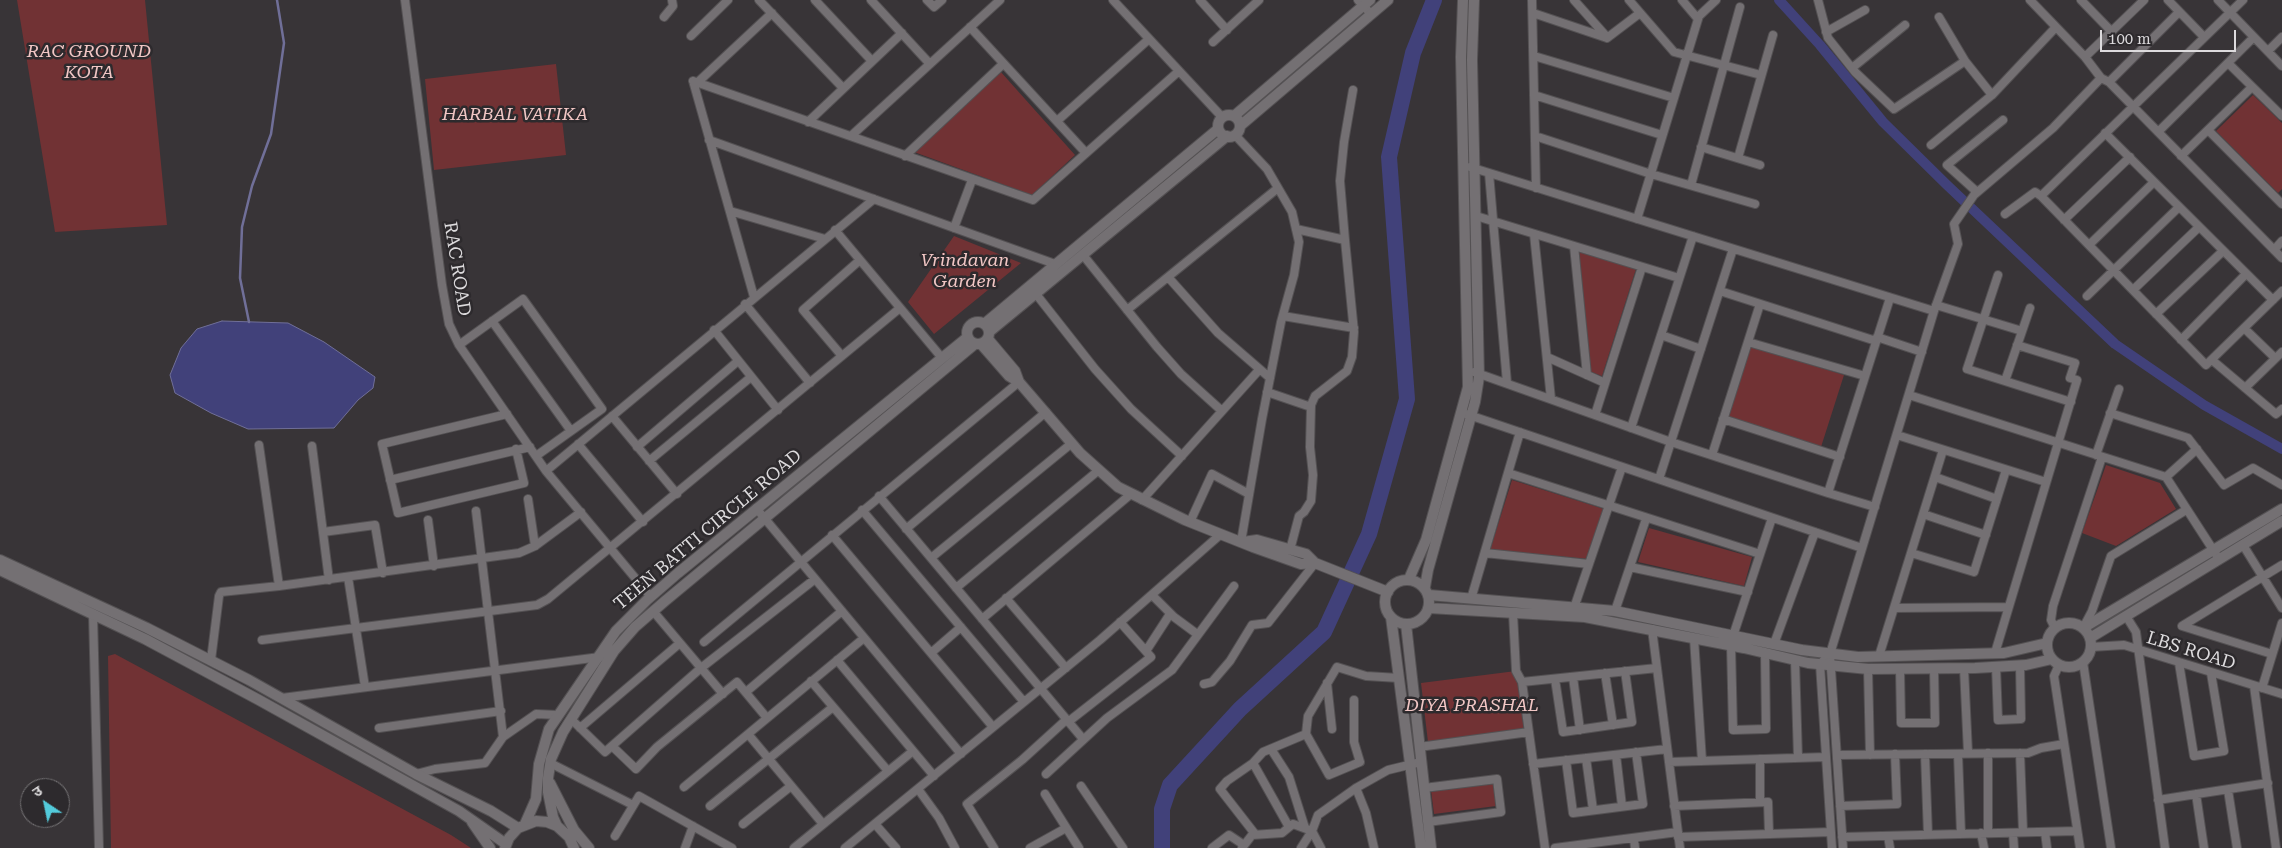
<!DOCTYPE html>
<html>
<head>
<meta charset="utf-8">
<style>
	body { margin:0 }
	#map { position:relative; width:2282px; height:848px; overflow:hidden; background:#383437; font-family:"Roboto Serif","Noto Sans Devanagari",serif }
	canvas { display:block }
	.north { position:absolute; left:20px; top:778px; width:50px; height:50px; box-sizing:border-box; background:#2d2a2d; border:1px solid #737173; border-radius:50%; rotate:326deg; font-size:14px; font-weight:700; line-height:20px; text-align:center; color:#dddbdd }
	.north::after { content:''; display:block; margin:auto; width:18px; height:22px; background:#53cbdb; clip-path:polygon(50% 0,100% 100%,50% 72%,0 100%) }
	.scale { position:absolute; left:2100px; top:30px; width:136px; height:22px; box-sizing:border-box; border:2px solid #dddbdd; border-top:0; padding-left:6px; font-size:15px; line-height:18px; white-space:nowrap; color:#dddbdd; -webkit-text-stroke:4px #2d2a2d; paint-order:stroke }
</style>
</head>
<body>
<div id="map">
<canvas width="2282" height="848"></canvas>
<div class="north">उ</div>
<div class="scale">100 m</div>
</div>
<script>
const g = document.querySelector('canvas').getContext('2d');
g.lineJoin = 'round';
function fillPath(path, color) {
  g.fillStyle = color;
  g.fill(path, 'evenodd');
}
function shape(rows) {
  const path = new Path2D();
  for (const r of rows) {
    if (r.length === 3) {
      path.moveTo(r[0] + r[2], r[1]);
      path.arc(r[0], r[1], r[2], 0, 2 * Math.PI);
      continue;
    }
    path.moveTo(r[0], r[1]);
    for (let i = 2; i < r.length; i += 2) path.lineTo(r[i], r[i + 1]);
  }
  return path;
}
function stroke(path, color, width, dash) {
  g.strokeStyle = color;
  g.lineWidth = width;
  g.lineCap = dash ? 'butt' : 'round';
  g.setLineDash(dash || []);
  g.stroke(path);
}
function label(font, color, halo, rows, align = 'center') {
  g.font = font + ' "Roboto Serif",serif';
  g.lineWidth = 5;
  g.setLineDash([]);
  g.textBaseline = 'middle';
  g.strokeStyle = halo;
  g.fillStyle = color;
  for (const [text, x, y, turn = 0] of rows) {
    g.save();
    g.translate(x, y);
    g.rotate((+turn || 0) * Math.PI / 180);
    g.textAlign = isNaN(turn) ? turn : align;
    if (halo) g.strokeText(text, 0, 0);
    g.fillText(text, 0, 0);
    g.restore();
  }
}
fillPath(shape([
	[17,0,145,0,167,225,55,232],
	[556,64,566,155,434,170,425,79],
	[1000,71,1075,155,1032,195,914,152],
	[2253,95,2282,123,2282,189,2278,193,2216,131],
	[954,236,1021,263,934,334,908,302],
	[1577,249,1636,269,1602,376,1591,372],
	[1750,346,1844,375,1821,447,1728,418],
	[2106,465,2160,483,2176,509,2116,546,2082,533],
	[1512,480,1604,509,1588,559,1490,550],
	[1649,528,1752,557,1744,586,1638,562],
	[115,654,451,835,471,848,111,848,108,656],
	[1516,671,1524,730,1428,742,1421,683],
	[1493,782,1496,806,1434,814,1431,790]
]), '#713234');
const water = shape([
	[222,321,288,323,324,342,375,377,373,388,358,400,334,428,248,429,211,413,175,393,170,375,181,348,197,329,222,321]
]);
fillPath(water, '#41417a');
stroke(water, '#706f98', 1);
stroke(shape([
	[249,322,240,278,242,227,252,186,271,134,284,43,277,0]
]), '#706f98', 2.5);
stroke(shape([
	[1779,0,1820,45,1883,122,1947,185,2115,344,2204,405,2282,449]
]), '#41417a', 10);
stroke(shape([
	[1162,848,1162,809,1170,785,1240,709,1324,632,1369,534,1407,399,1389,157,1413,53,1434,0]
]), '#41417a', 16);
const minor = shape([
	[405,0,442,285,449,324,459,345,546,471,651,597],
	[759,0,843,88],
	[815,0,872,61],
	[871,0,930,64],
	[927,0,934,7,942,0],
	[1113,0,1222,117],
	[1200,0,1227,30],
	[1358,0,1371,14],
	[1532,0,1536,188],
	[1574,0,1606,36],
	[1629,0,1674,52,1761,75],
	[1682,0,1698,19],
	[1818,0,1828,38,1855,72,1894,109,1965,61],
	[2030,0,2085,57,2101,78,2109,82,2282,258],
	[2081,0,2111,31],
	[2168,0,2204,37],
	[2218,0,2282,66],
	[1533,13,1607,38],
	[664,17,673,6,672,0],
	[1939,17,1965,61,1992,95],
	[970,27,1086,153],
	[1826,32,1865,10],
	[691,36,728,0],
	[1607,38,1640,13],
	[1213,42,1259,0],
	[2268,51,2282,37],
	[1534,56,1674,98],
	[2085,57,2144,0],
	[2228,63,2282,116],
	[1852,68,1905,25],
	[693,81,1033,200,1179,71],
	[693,81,754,297],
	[2109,82,2179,12],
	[697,83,772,13],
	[1534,95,1662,135],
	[1057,121,1149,39],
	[808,122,902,33],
	[2208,130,2282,204],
	[2158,132,2254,37],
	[2105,133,2273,300],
	[1235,135,1267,169,1292,212,1299,242,1294,275,1281,322,1262,419,1241,542],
	[851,136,1000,0],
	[1535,136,1651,174,1755,204],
	[709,140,1055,264],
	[1931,145,1992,95,2056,27],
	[1701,147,1760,165],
	[905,156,1003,64],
	[2181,156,2252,87],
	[1738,158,1773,35],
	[1470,167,1934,311],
	[1489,173,1507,383],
	[1691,185,1740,7],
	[1977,192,1947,165,2003,120],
	[2041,196,2243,0],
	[730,211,825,239],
	[2005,214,2035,192,2041,196,2206,365,2282,291],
	[1476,216,1679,278],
	[1637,219,1699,16,1716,0],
	[2064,220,2130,157],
	[954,228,972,180],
	[835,230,942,358],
	[1534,234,1551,399],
	[1345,240,1340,181,1344,142,1353,90],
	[2089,245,2154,182],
	[1574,246,1587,375],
	[2274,250,2282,241],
	[1083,255,1157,347,1181,374,1222,411],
	[1998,275,1967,369,2071,402],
	[1168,277,1218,333,1270,378],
	[2133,290,2199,227],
	[1720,291,1876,341],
	[1036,294,1095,369,1131,409,1182,456],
	[2087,296,2179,207],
	[745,304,810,383],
	[1936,305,2022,331],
	[1127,310,1278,188],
	[2156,314,2223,251],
	[1283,316,1354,328],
	[492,321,571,431],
	[2244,328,2275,358],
	[714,330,778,410],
	[1661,335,1701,349],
	[1877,337,1922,352],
	[2181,340,2246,274],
	[1748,342,1865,376],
	[459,345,523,299,602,409,536,456],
	[842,356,803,310,860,260],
	[1547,357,1605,383],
	[2212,360,2276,414,2282,409],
	[1474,372,1671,442,1828,493],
	[2005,381,2030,308],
	[2245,388,2282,352],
	[1267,392,1311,407],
	[1909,395,2166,477,2219,559],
	[2110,413,2188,438,2224,485,2253,468,2282,485],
	[507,414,382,444,398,513,524,483,516,449],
	[1466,414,1862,548],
	[1595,415,1642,267],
	[612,416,677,494],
	[1723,419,1840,457],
	[1631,428,1693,236],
	[1897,435,2046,482],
	[578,444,643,522],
	[259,445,279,586],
	[312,446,329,580],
	[637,447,738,361],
	[1712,455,1760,304],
	[2096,455,2119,389],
	[649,461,751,377],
	[546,471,874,199],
	[1508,473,1760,554],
	[1935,477,1997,499],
	[2166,477,2197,449],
	[1659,479,1733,249],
	[390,480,530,447],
	[879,496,1083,739],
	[528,499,535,546],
	[1142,500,1259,370],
	[1875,507,1828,493,1890,298],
	[756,508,961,754],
	[862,510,1024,702],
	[476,511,503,737],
	[1923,514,1986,535],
	[428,520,434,566],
	[1190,522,1212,474,1249,494],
	[906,529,1046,412],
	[323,532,375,525,383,573],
	[832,535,993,727],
	[2243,545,2282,608],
	[1290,550,1299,516,1304,512,1311,501,1313,475,1310,447,1311,405,1315,396,1347,371,1352,357,1354,332,1345,240,1296,229],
	[1485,553,1589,564],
	[1911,553,1974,572,2006,470],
	[931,558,1072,443],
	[1630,567,1748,592],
	[348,577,365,687],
	[956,588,1099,470],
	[1152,595,1174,617,1197,634],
	[1006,598,1066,668],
	[1471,599,1520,432],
	[1574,608,1622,467],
	[1894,608,2008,607],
	[653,611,723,694],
	[1615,611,1646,519],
	[1513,613,1516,671,1522,682,1545,848],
	[93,614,99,848],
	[2126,616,2136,632,2165,848],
	[982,619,1131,494],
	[2055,628,2051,620,2053,606,2102,457],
	[2083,628,2092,611,2111,556,2186,510],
	[1652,629,1680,848],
	[1733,636,1772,518],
	[1694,638,1702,761],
	[262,640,537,605,548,599,900,308],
	[704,642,1019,382],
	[1774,644,1815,532],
	[1731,645,1733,730,1766,729,1765,653],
	[2091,647,2124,645,2282,694],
	[1146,651,1170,614],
	[931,653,961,627],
	[1995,653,2077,380,2070,378,2075,363,2017,345],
	[1830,654,1820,664,1832,848],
	[2272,654,2182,626,2282,565],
	[1879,656,1943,450],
	[211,660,219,596,221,592,279,586,519,553,535,546,581,512],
	[837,660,934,776],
	[1795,660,1798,758],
	[2083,662,2111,848],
	[2179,663,2194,756,2224,751,2211,673],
	[2059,665,2054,676,2080,848],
	[1996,666,1998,720,2021,719,2020,665],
	[1964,668,1968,753],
	[1868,669,1870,755],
	[1900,669,1901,723,1935,723,1934,668],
	[1605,673,1613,725],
	[1573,677,1580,730],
	[1555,679,1563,732,1632,722,1625,671],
	[811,681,888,771],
	[1522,682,1657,668],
	[1327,683,1332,729],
	[1204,684,1212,682,1230,661,1252,625,1268,623,1315,563],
	[2254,686,2276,848],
	[2262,688,2282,623],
	[746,692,842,611],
	[282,698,600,657],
	[571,719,605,752,701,668,815,579],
	[1068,722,1151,657,1120,622],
	[379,728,501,711],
	[580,728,680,643],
	[748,734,823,824],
	[1306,734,1329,775,1360,762,1354,742,1354,700],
	[612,746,636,769,657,747,737,682,767,718],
	[1419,747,1529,732],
	[1271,749,1289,777,1305,828],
	[2020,753,2023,832],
	[1925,754,1928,835],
	[1958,754,1961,834],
	[1616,755,1622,806],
	[1837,755,2028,753,2041,748,2064,744],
	[1586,758,1593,810],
	[1760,759,1760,802],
	[1566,760,1573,813,1643,804,1636,752],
	[1669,762,1826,757],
	[550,763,633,805],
	[1253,763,1289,827],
	[1533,764,1667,749],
	[416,774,435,769,485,763,503,737,536,714,558,715],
	[1046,774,1107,718,1172,670,1234,586],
	[1081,786,1123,848],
	[684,787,864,638],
	[1356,788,1366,813,1374,848],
	[1424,788,1497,779,1501,812,1428,822],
	[918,789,939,818,955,848],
	[2228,790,2237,848],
	[1045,794,1079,848],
	[2196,794,2204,848],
	[2158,800,2268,783],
	[710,806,833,707],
	[1674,806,1768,802,1769,834],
	[1840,806,1897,804,1895,754],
	[743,824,791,786],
	[875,824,896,848],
	[2045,832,2047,848],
	[1981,833,1984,848],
	[1988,833,1988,753],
	[2013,833,2014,848],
	[1255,834,1220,789,1227,781,1253,763,1263,752,1306,734,1308,716,1337,667,1366,676,1399,678],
	[615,836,639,796,732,848],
	[1888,836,1890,848],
	[1678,837,1831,832],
	[1842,837,2077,831],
	[1634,838,1635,848],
	[685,848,693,826],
	[794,848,913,751],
	[845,848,1100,640,1221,534],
	[994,848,967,804,1022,760,1066,720],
	[1030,848,1066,828],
	[1212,848,1229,835,1244,845],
	[1242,848,1252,835,1282,833,1293,824,1312,831,1321,848],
	[1301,848,1312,831,1318,815,1356,788,1388,770,1421,762],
	[1555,848,1678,832],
	[1843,848,1830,654,1934,311,1958,244,1954,224,1974,195,2053,128,2101,78]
]);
const tertiary = shape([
	[1229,126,11],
	[1234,116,1370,0],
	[1240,126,1388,0],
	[978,333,11],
	[984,324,1218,129],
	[989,332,1227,136],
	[988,339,1015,371,1019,382,1080,453,1118,487,1185,520,1253,547,1301,564,1315,563],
	[981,344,1009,376,1019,382],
	[1243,542,1257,540,1306,554,1315,563,1388,592],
	[0,560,147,628,249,680,416,774,491,811,518,828],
	[0,570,145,639,259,700,459,811,506,844],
	[1409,579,1426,540,1468,387,1461,57,1463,0],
	[1407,602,22],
	[1425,587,1428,570,1475,402,1479,377,1472,60,1474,0],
	[1429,595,1615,611,1802,650,1858,657,2004,653,2047,643],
	[1429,608,1585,617,1744,648,1808,663,1868,669,1975,668,2026,665,2052,659],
	[1391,617,1421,848],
	[2069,645,22],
	[1406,624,1431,848],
	[2083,628,2282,509],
	[2090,638,2282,521],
	[550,783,574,830,589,848],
	[472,822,490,848],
	[525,824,536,799,539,764,549,729,616,631,647,600,678,573,968,337],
	[557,826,553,817,548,792,548,778,551,759,563,732,614,651,635,627,665,601,975,344],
	[505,848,509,838,518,828,536,821,547,822,557,826,569,837,574,848]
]);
stroke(minor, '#545153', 10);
stroke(tertiary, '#545153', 12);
stroke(minor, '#747073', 8);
stroke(tertiary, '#747073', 10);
label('italic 18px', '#f2c7c5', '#2d2a2d', [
	["RAC GROUND",89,52],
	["KOTA",89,73],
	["HARBAL VATIKA",515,115],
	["Vrindavan",965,261],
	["Garden",965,282],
	["DIYA PRASHAL",1472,706]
]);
label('18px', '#dddbdd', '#2d2a2d', [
	["RAC ROAD",457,269,81],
	["TEEN BATTI CIRCLE ROAD",708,530,-40],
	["LBS ROAD",2191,651,17]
]);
</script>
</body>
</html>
